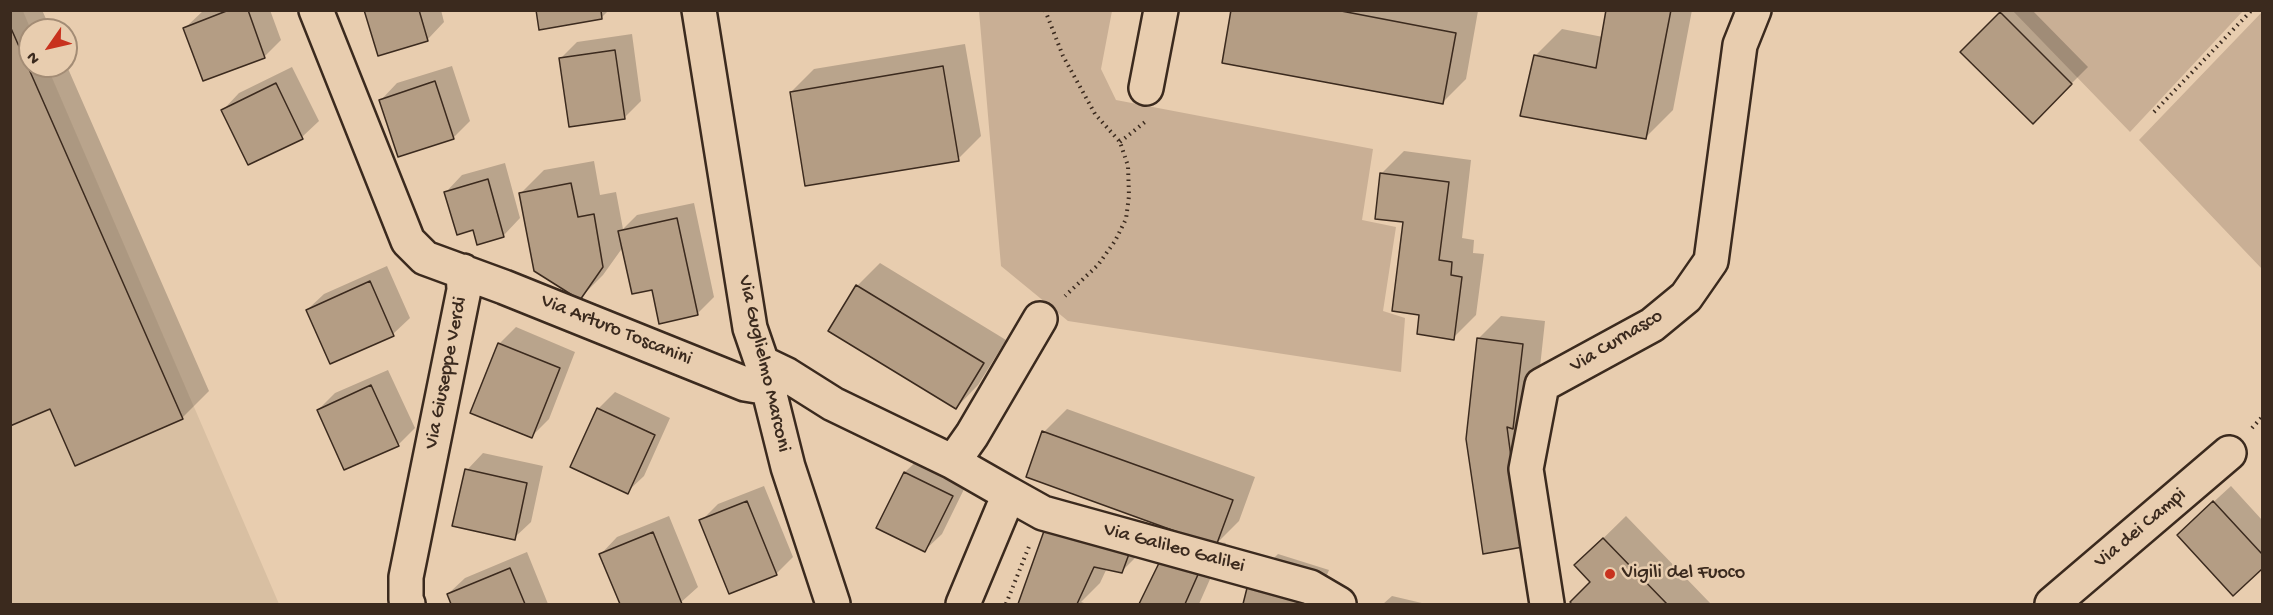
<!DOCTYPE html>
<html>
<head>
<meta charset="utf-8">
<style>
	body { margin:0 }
	#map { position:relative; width:2273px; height:615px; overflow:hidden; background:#e8cdaf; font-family:"Gochi Hand",sans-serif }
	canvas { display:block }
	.frame { position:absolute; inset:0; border:12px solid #3b2a1e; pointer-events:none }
	.north { position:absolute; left:18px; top:18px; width:60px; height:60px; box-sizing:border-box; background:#e8cdaf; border:2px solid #a38c75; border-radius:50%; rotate:236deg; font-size:16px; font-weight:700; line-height:24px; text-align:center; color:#3b2a1e }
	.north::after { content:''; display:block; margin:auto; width:21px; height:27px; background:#c8321e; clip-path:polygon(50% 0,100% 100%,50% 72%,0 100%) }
</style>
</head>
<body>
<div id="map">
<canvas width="2273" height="615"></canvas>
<div class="frame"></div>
<div class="north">N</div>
</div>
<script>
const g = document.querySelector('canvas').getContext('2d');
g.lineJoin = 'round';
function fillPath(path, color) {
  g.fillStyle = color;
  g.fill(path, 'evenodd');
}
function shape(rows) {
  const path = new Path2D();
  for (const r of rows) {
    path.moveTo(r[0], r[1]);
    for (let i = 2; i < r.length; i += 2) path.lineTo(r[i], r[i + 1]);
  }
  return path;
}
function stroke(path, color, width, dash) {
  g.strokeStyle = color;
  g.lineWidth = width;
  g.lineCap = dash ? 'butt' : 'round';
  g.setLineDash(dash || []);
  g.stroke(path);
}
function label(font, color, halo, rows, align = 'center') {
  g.font = font + ' "Gochi Hand",sans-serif';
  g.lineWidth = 5;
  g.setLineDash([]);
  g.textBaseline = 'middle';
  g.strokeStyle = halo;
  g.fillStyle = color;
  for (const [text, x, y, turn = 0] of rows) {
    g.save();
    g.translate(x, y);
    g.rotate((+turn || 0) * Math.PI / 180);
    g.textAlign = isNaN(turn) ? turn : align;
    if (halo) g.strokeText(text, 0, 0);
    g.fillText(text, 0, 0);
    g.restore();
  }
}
fillPath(shape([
	[10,11,23,11,31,30,30,66,47,66,279,604,11,604]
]), '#d8bfa2');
fillPath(shape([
	[979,11,1112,11,1101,69,1116,100,1373,149,1362,220,1396,227,1383,311,1405,318,1401,372,1068,321,1001,266],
	[2013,11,2243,11,2130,132],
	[2262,12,2262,269,2139,140]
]), '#c9af95');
fillPath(shape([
	[10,10,42,10,51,30,30,30,30,66,66,66,66,64,209,391,182,418,50,407,10,424],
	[204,10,270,10,281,40,264,57,185,28],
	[366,10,441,10,444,22,428,39,379,54],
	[538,10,609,10,601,18],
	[1233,10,1478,11,1466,79,1443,102],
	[1608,10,1692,10,1673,110,1646,137,1535,56,1562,29,1603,37],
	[2004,10,2032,10,2088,67,2033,122,1963,52],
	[632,34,641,101,624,118,561,58,577,42],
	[965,44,981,136,958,159,791,92,814,69],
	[452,66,470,121,453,138,381,100,397,83],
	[292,67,319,121,302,137,223,110,239,93],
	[1404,151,1471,160,1462,238,1474,240,1473,253,1484,254,1476,315,1453,338,1420,314,1405,221,1381,174],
	[594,161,600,195,616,192,623,229,637,215,694,203,714,297,697,314,653,288,623,247,603,275,580,298,521,193,544,170],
	[505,163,520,218,504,235,478,243,474,228,446,192,462,175],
	[880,263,1006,340,978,385,956,408,857,286],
	[387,266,410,318,393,334,307,310,324,294],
	[1501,316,1545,321,1536,404,1545,523,1467,439,1478,339],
	[516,327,575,352,549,419,532,436,499,344],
	[388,370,415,428,398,445,318,410,335,393],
	[615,392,670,418,644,476,627,492,598,409],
	[1067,409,1255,477,1239,521,1218,542,1226,543,1199,604,1141,604,1161,562,1189,534,1044,432],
	[483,453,543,466,531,522,514,538,467,470],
	[922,456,969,479,942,534,925,550,878,527,905,472],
	[764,486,793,557,776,574,701,521,718,504],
	[2231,486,2262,520,2262,567,2233,594,2195,519],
	[1072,505,1155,527,1149,544,1122,571,1107,568,1100,583,1081,602,1087,604,1019,604,1045,532],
	[669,516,698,587,679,604,621,604,601,554,617,537],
	[1626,516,1711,604,1574,604,1572,602,1592,582,1576,565],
	[527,552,548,604,453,604,448,594,465,578],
	[1278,554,1329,570,1315,604,1244,604,1251,581],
	[1392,596,1426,604,1383,604]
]), '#0003');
const building = shape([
	[229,10,248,10,265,58,203,81,183,28,229,10],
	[364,10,419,10,428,41,378,56,364,10],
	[536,10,601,10,602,19,539,30,536,10],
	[1231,10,1336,10,1456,33,1443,104,1222,63,1231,10],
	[1606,10,1671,10,1646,139,1520,116,1534,55,1596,68,1606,10],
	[2000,12,2072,84,2033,124,1960,52,2000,12],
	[10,26,183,419,75,466,50,409,10,426,10,26],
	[615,50,625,119,569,127,559,58,615,50],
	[943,66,959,161,805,186,790,92,943,66],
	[435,81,454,139,398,157,379,100,435,81],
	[276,83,303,139,248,165,221,110,276,83],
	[1380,173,1449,182,1439,260,1452,262,1451,275,1462,277,1454,340,1417,334,1419,315,1392,311,1403,222,1375,219,1380,173],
	[488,179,504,237,477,245,473,230,457,235,444,192,488,179],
	[571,183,578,217,594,214,603,267,580,300,534,271,519,193,571,183],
	[677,218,698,315,659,324,652,290,632,294,618,231,677,218],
	[370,281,394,336,330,364,306,310,370,281],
	[856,285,984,363,956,409,828,331,856,285],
	[1477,338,1523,344,1513,429,1507,427,1523,547,1483,554,1466,439,1477,338],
	[498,343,560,368,532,438,470,413,498,343],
	[371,385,399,446,344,470,317,410,371,385],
	[597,408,655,435,628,494,570,467,597,408],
	[1042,431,1233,500,1216,546,1026,477,1042,431],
	[465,469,527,483,515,540,452,526,465,469],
	[904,472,953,496,925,552,876,528,904,472],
	[747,501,777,575,729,594,699,520,747,501],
	[2213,501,2262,554,2262,569,2233,596,2177,535,2213,501],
	[1044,531,1129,554,1122,573,1094,567,1077,604,1018,604,1044,531],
	[653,532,682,604,620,604,599,554,653,532],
	[1603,538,1667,604,1572,604,1570,602,1590,582,1574,565,1603,538],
	[1160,561,1200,570,1185,604,1139,604,1160,561],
	[510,568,525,604,451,604,447,594,510,568],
	[1249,580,1303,597,1300,604,1243,604,1249,580]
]);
fillPath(building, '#b49d84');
stroke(building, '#3b2a1e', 1.5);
const minor = shape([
	[316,10,408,241,425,258,504,287,745,384,769,388],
	[699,10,750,328,762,363,788,467,833,604],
	[1146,88,1161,10],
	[762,363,787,375,833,404,953,462,1009,494,963,604],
	[953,462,972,435,1040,319],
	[1009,494,1043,513,1310,587,1339,604],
	[408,604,406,600,406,577,464,290,463,271],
	[1547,604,1526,469,1542,385,1652,325,1686,297,1711,261,1740,45,1754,10],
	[2052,604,2229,453]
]);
stroke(minor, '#3b2a1e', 38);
stroke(shape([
	[1045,10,1063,56,1095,114,1120,142,1128,166,1129,196,1126,219,1115,241,1098,265,1065,296],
	[2154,112,2252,10],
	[1120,142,1145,122],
	[2252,428,2262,417],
	[1006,604,1030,544]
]), '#3b2a1e', 4, [1.5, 4.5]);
stroke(minor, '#e8cdaf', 33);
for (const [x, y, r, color] of [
	[1610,574,6,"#c8321e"]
]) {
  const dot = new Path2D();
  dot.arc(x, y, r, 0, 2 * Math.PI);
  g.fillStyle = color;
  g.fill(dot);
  stroke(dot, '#e8cdaf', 2);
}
label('20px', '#3b2a1e', '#e8cdaf', [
	["Via Arturo Toscanini",616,331,22],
	["Via Curnasco",1617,342,-31],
	["Via Guglielmo Marconi",763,364,77],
	["Via Giuseppe Verdi",447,373,-79],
	["Via dei Campi",2141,529,-40],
	["Via Galileo Galilei",1174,549,15]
]);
label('20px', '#3b2a1e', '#e8cdaf', [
	["Vigili del Fuoco",1622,574]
], 'left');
</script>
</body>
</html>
